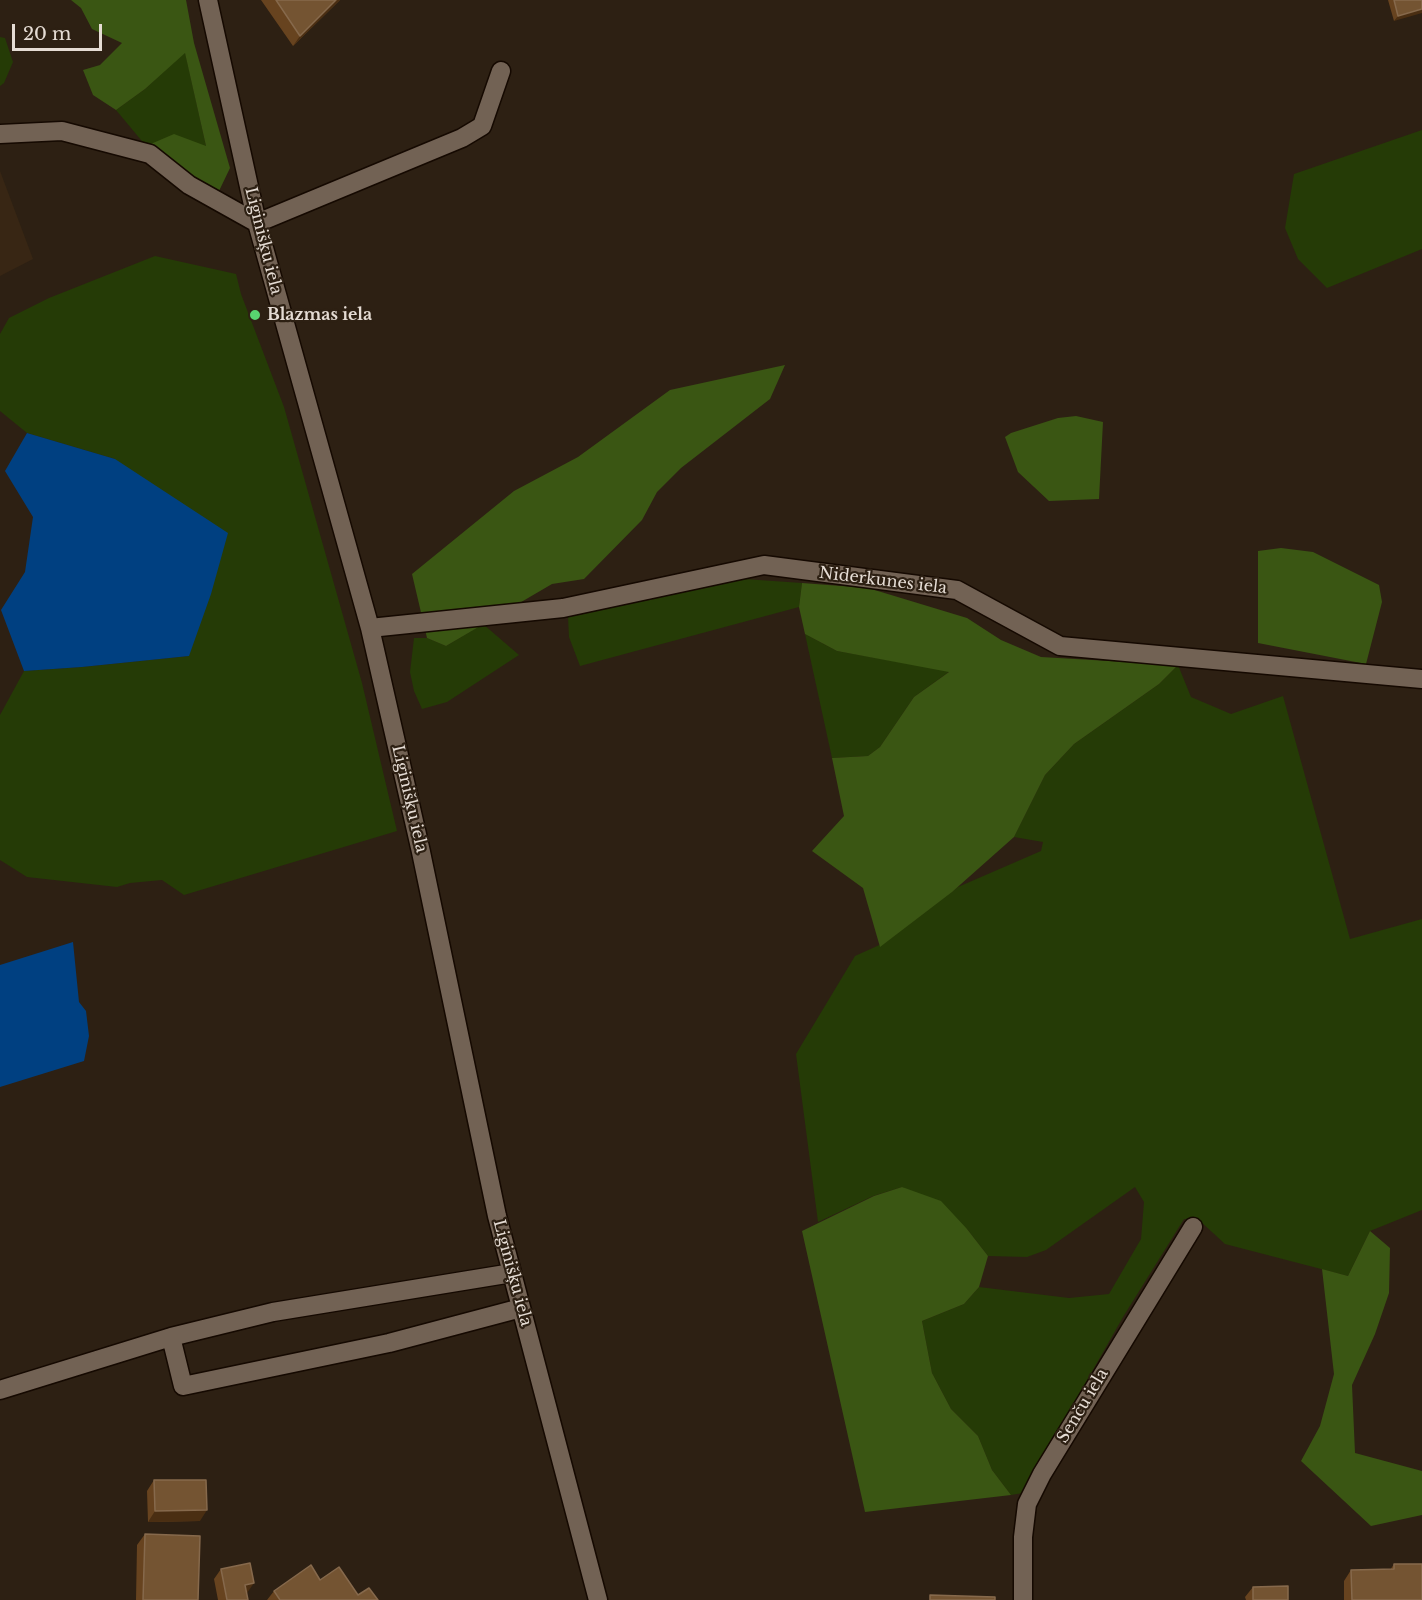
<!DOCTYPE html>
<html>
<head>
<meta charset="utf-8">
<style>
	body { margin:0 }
	#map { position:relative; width:1422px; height:1600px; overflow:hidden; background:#2d2013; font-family:"Libre Baskerville",serif }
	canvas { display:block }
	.scale { position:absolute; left:12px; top:24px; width:90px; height:27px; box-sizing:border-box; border:3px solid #e5dcd4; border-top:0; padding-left:8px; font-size:18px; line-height:21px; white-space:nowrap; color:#e5dcd4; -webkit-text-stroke:4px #2d2013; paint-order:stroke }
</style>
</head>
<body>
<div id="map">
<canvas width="1422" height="1600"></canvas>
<div class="scale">20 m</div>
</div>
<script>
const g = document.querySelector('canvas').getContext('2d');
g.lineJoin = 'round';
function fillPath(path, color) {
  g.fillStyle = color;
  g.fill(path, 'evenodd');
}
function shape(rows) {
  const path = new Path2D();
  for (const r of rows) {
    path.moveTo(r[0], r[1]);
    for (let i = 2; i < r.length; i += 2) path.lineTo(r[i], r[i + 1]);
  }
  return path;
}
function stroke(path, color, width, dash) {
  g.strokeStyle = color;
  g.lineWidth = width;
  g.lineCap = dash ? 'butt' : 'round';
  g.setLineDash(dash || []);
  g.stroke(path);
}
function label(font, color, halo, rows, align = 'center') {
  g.font = font + ' "Libre Baskerville",serif';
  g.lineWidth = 4.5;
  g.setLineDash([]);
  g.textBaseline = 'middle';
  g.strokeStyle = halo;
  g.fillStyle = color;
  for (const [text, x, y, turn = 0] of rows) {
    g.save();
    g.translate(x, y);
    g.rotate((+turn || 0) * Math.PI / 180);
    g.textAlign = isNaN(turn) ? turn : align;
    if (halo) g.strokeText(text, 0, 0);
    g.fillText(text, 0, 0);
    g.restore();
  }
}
fillPath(shape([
	[0,171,33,259,0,276]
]), '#382614');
fillPath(shape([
	[0,37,5,38,13,62,4,83,0,86],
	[185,52,206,146,146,146,116,110,145,89],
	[1422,130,1422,249,1327,288,1298,259,1285,228,1294,174],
	[155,256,236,274,241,294,284,407,362,683,397,831,184,895,162,880,130,883,117,887,27,877,0,860,0,715,24,671,82,667,189,656,115,459,27,433,0,411,0,334,9,318,49,298],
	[744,579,802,583,799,607,580,666,569,637,568,617],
	[483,624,519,655,447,702,422,709,414,691,410,672,414,638,427,638,446,646],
	[805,634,837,651,950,671,914,697,880,747,868,756,832,758],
	[1178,665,1191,697,1231,714,1283,696,1350,939,1422,919,1422,1210,1370,1231,1348,1276,1225,1244,1200,1221,1184,1219,1123,1317,1023,1493,1011,1495,992,1470,978,1436,951,1409,932,1373,922,1321,964,1304,979,1287,1069,1298,1109,1294,1141,1239,1144,1202,1135,1187,1046,1250,1027,1257,988,1256,967,1229,902,1187,873,1196,818,1222,796,1054,855,956,886,942,958,887,1041,851,1043,842,1014,837,1045,775,1074,744,1159,684]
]), '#253b06');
fillPath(shape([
	[71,0,186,0,194,43,230,168,219,191,203,183,146,146,174,134,206,146,185,53,145,89,116,110,93,95,83,70,100,65,122,43,92,29,81,8],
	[785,365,770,399,681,468,657,492,642,520,584,579,552,584,446,646,427,638,412,574,514,491,578,457,670,390],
	[1076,416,1103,422,1099,499,1049,501,1018,472,1005,437,1011,433,1058,418],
	[1281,548,1313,552,1379,585,1382,602,1366,664,1258,643,1258,551],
	[802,583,868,588,967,618,1001,640,1041,657,1178,665,1159,684,1074,744,1045,775,1014,837,952,892,880,947,863,888,812,851,844,816,832,758,868,756,880,747,914,697,949,672,837,651,805,634,799,607],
	[902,1187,941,1201,967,1229,988,1256,979,1287,964,1304,922,1321,932,1373,951,1409,978,1436,992,1470,1011,1495,865,1512,802,1231,874,1196],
	[1370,1231,1390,1248,1389,1293,1375,1334,1352,1385,1355,1453,1422,1471,1422,1515,1371,1526,1301,1461,1320,1426,1334,1374,1322,1269,1348,1276]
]), '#3a5613');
fillPath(shape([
	[27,433,115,459,228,533,211,594,189,656,82,667,24,671,1,610,25,572,33,517,5,471],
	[73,942,79,1002,86,1011,89,1036,84,1061,0,1087,0,965]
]), '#004081');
const minor = shape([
	[208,0,257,223,370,628,421,852,497,1216,598,1600],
	[0,134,62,131,150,154,189,185,257,223,462,138,482,126,501,71],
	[370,628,563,608,764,565,957,590,1060,646,1422,679],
	[171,1337,183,1386,389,1343,521,1308],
	[0,1390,171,1337,273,1312,512,1273],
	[1023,1600,1023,1537,1027,1504,1042,1474,1193,1227]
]);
stroke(minor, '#150901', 21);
stroke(minor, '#726254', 18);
fillPath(shape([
	[261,0,340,0,293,46],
	[1388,0,1422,0,1394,21],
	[154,1480,200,1521,148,1522,147,1491],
	[145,1534,198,1600,136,1600,137,1545],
	[1394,1564,1422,1600,1344,1600,1344,1581,1351,1570,1390,1570],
	[221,1569,248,1600,218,1600,214,1579],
	[320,1580,358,1595,378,1600,267,1600,274,1591],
	[1253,1587,1288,1600,1246,1600,1245,1597]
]), '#67431f');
fillPath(shape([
	[336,0,340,0,293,46,300,36],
	[1422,9,1422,13,1394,21,1398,16],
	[207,1510,200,1521,148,1522,155,1511],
	[254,1583,247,1593,245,1585]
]), '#4a2e12');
const building = shape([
	[276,0,336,0,300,36,276,0],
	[1394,0,1422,0,1422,9,1398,16,1394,0],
	[154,1480,206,1480,207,1510,155,1511,154,1480],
	[145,1534,200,1536,198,1600,143,1600,145,1534],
	[250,1563,254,1583,245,1585,248,1600,227,1600,221,1569,250,1563],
	[1394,1564,1422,1564,1422,1600,1352,1600,1351,1570,1394,1569,1394,1564],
	[311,1565,320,1580,339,1567,358,1595,369,1588,378,1600,280,1600,274,1591,311,1565],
	[1288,1586,1288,1600,1253,1600,1253,1587,1288,1586],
	[930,1595,995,1597,995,1600,930,1600,930,1595]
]);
fillPath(building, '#745432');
stroke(building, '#86694c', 1.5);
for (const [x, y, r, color] of [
	[255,315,6,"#58d570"]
]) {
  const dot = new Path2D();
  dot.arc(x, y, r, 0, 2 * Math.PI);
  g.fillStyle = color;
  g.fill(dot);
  stroke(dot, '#2d2013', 2);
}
label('16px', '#e5dcd4', '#2d2013', [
	["Liginišķu iela",263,241,76],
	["Niderkunes iela",883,581,7],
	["Liginišķu iela",409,799,77],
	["Liginišķu iela",512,1273,75],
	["Senču iela",1083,1406,-59]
]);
label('bold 16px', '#e5dcd4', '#2d2013', [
	["Blazmas iela",267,315]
], 'left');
</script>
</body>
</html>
